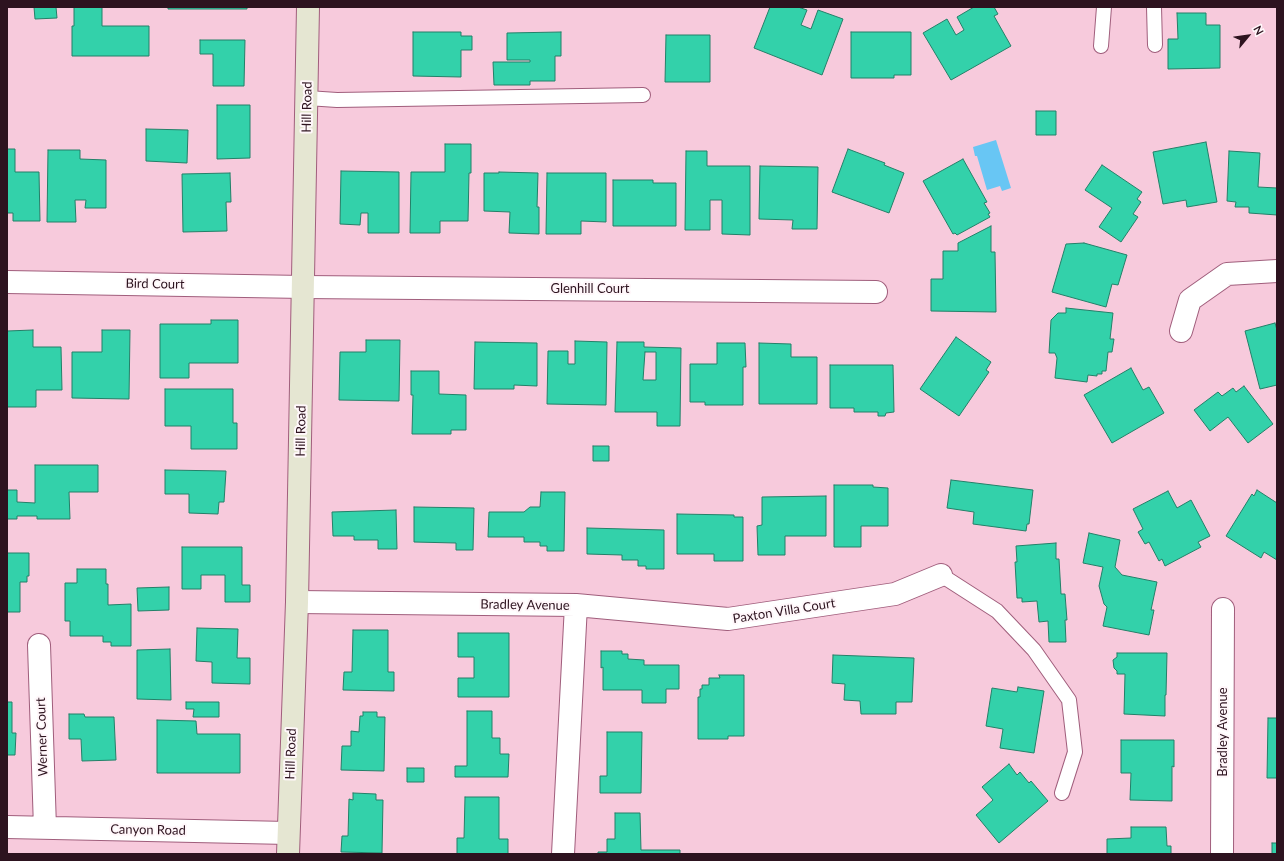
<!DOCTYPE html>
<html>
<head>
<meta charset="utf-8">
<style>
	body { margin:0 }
	#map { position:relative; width:1284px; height:861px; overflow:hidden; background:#f7cadc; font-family:Lato,sans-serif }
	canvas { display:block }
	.frame { position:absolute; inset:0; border:8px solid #2d131f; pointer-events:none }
	.north { position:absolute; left:1228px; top:16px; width:40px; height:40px; -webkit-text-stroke:3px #fff7fa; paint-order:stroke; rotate:61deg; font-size:11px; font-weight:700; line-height:16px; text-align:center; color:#2d131f }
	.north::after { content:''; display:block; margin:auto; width:14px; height:18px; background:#2d131f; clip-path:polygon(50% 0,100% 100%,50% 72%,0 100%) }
</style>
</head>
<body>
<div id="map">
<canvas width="1284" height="861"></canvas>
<div class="frame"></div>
<div class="north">N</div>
</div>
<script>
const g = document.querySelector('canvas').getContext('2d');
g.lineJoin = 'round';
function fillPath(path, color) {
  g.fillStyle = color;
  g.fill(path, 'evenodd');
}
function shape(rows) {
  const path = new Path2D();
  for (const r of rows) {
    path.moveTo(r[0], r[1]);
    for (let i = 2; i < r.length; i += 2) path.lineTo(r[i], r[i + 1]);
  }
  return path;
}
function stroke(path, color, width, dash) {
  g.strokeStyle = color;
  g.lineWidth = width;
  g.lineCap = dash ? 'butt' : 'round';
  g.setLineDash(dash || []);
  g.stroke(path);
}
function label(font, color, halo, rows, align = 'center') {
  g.font = font + ' Lato,sans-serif';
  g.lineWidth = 4;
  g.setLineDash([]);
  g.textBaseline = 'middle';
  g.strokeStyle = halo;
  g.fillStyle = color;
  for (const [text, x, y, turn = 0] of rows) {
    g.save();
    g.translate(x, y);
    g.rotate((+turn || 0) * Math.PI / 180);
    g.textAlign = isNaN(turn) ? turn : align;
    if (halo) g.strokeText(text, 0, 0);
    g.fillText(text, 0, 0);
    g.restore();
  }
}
fillPath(shape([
	[996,140,1011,188,1002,191,1000,186,987,190,977,156,975,156,973,147]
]), '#68c6f4');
const building = shape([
	[34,7,56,7,57,18,35,19,34,7],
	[74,7,102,7,102,26,149,26,149,56,72,56,72,26,74,26,74,7],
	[168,7,247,7,247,9,168,9,168,7],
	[770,7,798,7,807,10,801,25,811,29,818,10,843,19,822,75,754,48,770,7],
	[974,7,994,7,998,14,994,16,1011,46,951,80,923,33,947,19,956,35,964,30,957,17,974,7],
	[1177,13,1206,13,1206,25,1220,25,1220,68,1168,69,1168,39,1178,39,1177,13],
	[413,32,461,32,461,36,472,36,472,50,461,50,461,77,413,76,413,32],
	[561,32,561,56,555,56,555,81,530,81,530,85,494,85,493,62,530,62,530,60,507,60,507,33,561,32],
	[851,32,911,32,911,75,894,75,894,78,851,78,851,32],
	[666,35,710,35,710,82,665,82,666,35],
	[200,40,245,40,244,86,213,86,213,54,200,54,200,40],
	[217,105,250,105,250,158,217,159,217,105],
	[1036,111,1056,111,1056,135,1036,135,1036,111],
	[146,129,188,130,187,163,146,161,146,129],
	[1206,142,1217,202,1187,207,1186,200,1163,204,1153,152,1206,142],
	[445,144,471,144,471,173,469,173,468,221,440,221,440,233,410,233,411,172,445,172,445,144],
	[7,149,15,149,15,172,39,172,40,221,13,221,13,213,7,213,7,149],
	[848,149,885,163,884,165,904,173,889,213,832,192,848,149],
	[48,150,80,150,80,159,106,160,106,208,85,208,86,200,75,200,76,222,47,222,48,150],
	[686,151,707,151,707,166,750,166,750,235,722,234,722,200,710,200,710,230,685,230,686,151],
	[1229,151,1260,153,1258,187,1277,188,1277,215,1249,213,1249,207,1235,207,1236,202,1227,201,1229,151],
	[963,159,987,202,984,203,990,213,988,214,990,217,957,235,955,233,953,234,923,181,963,159],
	[1102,165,1142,192,1137,199,1141,202,1133,214,1138,217,1121,242,1099,227,1112,208,1085,190,1102,165],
	[760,166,818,167,817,229,792,229,793,220,759,219,760,166],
	[341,171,399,172,399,233,368,233,368,213,361,213,360,225,340,224,341,171],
	[499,172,538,173,537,207,539,207,539,234,509,233,510,212,484,211,484,173,499,173,499,172],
	[230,173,231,202,226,202,227,231,183,232,182,174,230,173],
	[547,173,606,173,606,222,581,221,581,234,546,234,547,173],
	[613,180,653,180,653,183,676,183,676,226,613,226,613,180],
	[991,226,991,252,995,252,996,312,931,311,931,279,943,279,943,251,958,251,958,243,991,226],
	[1084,243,1127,255,1118,285,1112,284,1106,307,1052,292,1066,244,1084,243],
	[1066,308,1113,313,1110,339,1114,339,1112,352,1108,352,1106,371,1102,371,1102,374,1097,374,1097,376,1088,375,1087,382,1055,378,1057,358,1055,353,1049,353,1051,320,1058,313,1066,313,1066,308],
	[211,320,238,320,238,363,189,363,189,378,160,378,160,324,211,324,211,320],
	[1275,323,1277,330,1277,385,1260,389,1245,331,1275,323],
	[33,330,33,347,61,347,62,390,36,390,36,407,7,407,7,331,33,330],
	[102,330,130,330,129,399,72,398,72,352,102,352,102,330],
	[956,337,991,362,986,370,989,372,959,416,920,389,956,337],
	[366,340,400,340,399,401,339,400,340,352,366,352,366,340],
	[575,341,607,342,606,405,547,404,548,351,568,351,568,364,575,364,575,341],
	[475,342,537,343,537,386,514,385,514,389,474,389,475,342],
	[617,342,644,342,644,347,681,348,680,426,657,426,657,412,615,412,617,342],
	[645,352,656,352,656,380,643,380,645,352],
	[717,343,745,343,746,367,743,367,743,405,705,405,705,402,690,402,690,364,717,364,717,343],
	[759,343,791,344,791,357,817,357,817,404,759,404,759,343],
	[830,365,893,365,894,412,886,413,885,416,878,416,878,412,854,412,854,408,830,408,830,365],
	[1131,368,1143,390,1149,387,1164,413,1112,443,1084,395,1131,368],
	[411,371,439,371,439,394,466,395,466,430,451,430,451,434,412,434,413,395,411,395,411,371],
	[1244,386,1273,424,1248,443,1228,417,1210,431,1194,410,1218,392,1222,396,1233,388,1236,392,1244,386],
	[165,389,233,389,233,423,237,423,237,449,191,449,191,426,165,426,165,389],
	[593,446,609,446,609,461,593,461,593,446],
	[35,465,98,465,98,492,69,492,70,519,37,519,37,516,17,516,17,519,7,519,7,490,17,490,17,502,35,503,35,465],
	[165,470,226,471,224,502,219,502,218,514,189,513,189,494,165,494,165,470],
	[951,480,1033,490,1029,524,1027,524,1026,531,973,524,974,512,947,508,951,480],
	[834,485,873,485,873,487,888,488,888,526,861,526,861,547,834,547,834,485],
	[1257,490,1277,503,1277,560,1264,552,1261,558,1226,536,1252,494,1254,496,1257,490],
	[1168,491,1177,508,1191,500,1210,536,1198,542,1201,547,1165,566,1162,559,1159,561,1149,542,1145,544,1138,532,1143,529,1133,509,1168,491],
	[541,492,565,492,564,551,547,551,547,546,540,546,540,542,524,542,524,537,488,537,489,512,524,512,530,507,540,507,541,492],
	[826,496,826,536,785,536,785,555,758,555,757,526,762,525,762,497,826,496],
	[414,507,474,508,473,550,456,550,456,543,414,542,414,507],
	[396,510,397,549,378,549,378,540,354,540,354,536,333,536,332,512,396,510],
	[677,514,734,515,734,517,743,517,743,561,714,561,714,554,677,554,677,514],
	[587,528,664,530,664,569,646,569,646,566,638,566,638,560,622,560,622,555,587,554,587,528],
	[1089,533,1120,540,1115,567,1122,575,1157,582,1151,610,1154,610,1149,635,1103,626,1107,607,1104,604,1099,586,1103,567,1083,563,1089,533],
	[1056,543,1056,559,1059,559,1061,594,1065,594,1067,620,1065,620,1066,642,1049,642,1048,621,1039,622,1037,601,1022,602,1022,598,1017,598,1015,562,1017,562,1016,546,1056,543],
	[182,547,242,547,242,585,250,585,250,602,225,602,225,575,201,575,201,589,182,589,182,547],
	[7,553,29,553,29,576,27,576,27,582,20,582,20,612,7,612,7,553],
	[77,569,106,569,106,584,108,584,108,605,131,604,131,646,111,646,111,642,103,642,103,636,70,636,70,621,65,621,65,583,77,583,77,569],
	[169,587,169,610,138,611,137,588,169,587],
	[197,628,238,629,237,658,250,658,250,684,212,683,212,662,196,661,197,628],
	[353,630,388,630,388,672,394,672,394,691,343,690,344,672,352,672,353,630],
	[458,633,509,633,509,697,458,697,458,678,474,678,474,657,458,657,458,633],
	[170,649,171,700,137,699,137,650,170,649],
	[601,651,622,651,622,654,628,654,628,659,644,660,644,665,679,665,679,689,666,689,666,703,642,703,642,690,603,690,603,667,601,668,601,651],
	[1117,653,1167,653,1166,695,1165,695,1165,716,1124,714,1125,674,1117,674,1117,671,1114,668,1113,660,1117,657,1117,653],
	[833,655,914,658,912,702,896,702,896,714,861,714,860,701,844,700,845,684,832,683,833,655],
	[719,675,744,675,744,736,728,736,728,739,698,739,698,697,700,697,700,689,702,689,702,685,709,685,709,678,720,678,719,675],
	[1018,687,1044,691,1034,753,1000,748,1003,729,986,726,992,688,1017,692,1018,687],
	[7,702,12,702,12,733,16,733,15,755,7,755,7,702],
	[186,702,219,702,219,717,193,717,194,709,186,709,186,702],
	[467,711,492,711,492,738,500,738,500,754,509,754,508,777,455,777,455,766,467,766,467,711],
	[363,712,377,712,377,717,385,717,384,771,341,770,342,746,351,746,351,731,359,732,360,716,363,716,363,712],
	[69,714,84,714,85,717,114,717,116,760,82,761,81,739,69,739,69,714],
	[1268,718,1277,718,1277,778,1267,778,1268,718],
	[157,720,196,721,197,734,240,734,240,773,157,773,157,720],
	[607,732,642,732,641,793,600,793,600,776,607,776,607,732],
	[1121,740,1174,740,1174,767,1172,766,1172,801,1130,800,1131,773,1121,773,1121,740],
	[1009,764,1017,775,1020,772,1029,783,1031,781,1048,801,999,843,976,815,993,800,982,787,1009,764],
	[407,768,424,768,424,782,407,782,407,768],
	[353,793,376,794,376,800,383,800,382,853,341,852,342,836,348,836,349,799,353,800,353,793],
	[465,797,499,797,499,839,508,839,508,854,457,854,457,838,464,838,465,797],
	[615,813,640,813,641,850,680,850,680,854,598,854,598,852,607,852,607,839,615,839,615,813],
	[1131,827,1166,827,1167,846,1171,846,1171,854,1107,854,1107,839,1131,838,1131,827],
	[1272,843,1277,843,1277,854,1272,854,1272,843]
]);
fillPath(building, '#33d1aa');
stroke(building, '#238068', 1);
const lane = shape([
	[1154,7,1155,45],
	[1101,46,1104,7],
	[307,98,337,100,643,95],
	[941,575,997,611,1034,650,1069,700,1075,752,1062,793]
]);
const street = shape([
	[7,282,304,287,876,292],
	[1181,331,1190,300,1227,274,1277,271],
	[297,602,576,605,728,619,895,594,941,575],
	[39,645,45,828],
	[7,827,288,833],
	[563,854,576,605],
	[1222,854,1223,609]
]);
const secondary = shape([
	[288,854,297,602,308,7]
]);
stroke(lane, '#a05e7c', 16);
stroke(street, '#a05e7c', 24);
stroke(secondary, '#a05e7c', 24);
stroke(lane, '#fff', 14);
stroke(street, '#fff', 22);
stroke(secondary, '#e5e6d2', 22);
label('13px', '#2d131f', '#fff7fa', [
	["Hill Road",307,107,-89],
	["Bird Court",155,284,1],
	["Glenhill Court",590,289],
	["Hill Road",301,431,-89],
	["Bradley Avenue",525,605,1],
	["Paxton Villa Court",784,611,-9],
	["Bradley Avenue",1223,732,-90],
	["Werner Court",42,737,-92],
	["Hill Road",291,754,-88],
	["Canyon Road",148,830,1]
]);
</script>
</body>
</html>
